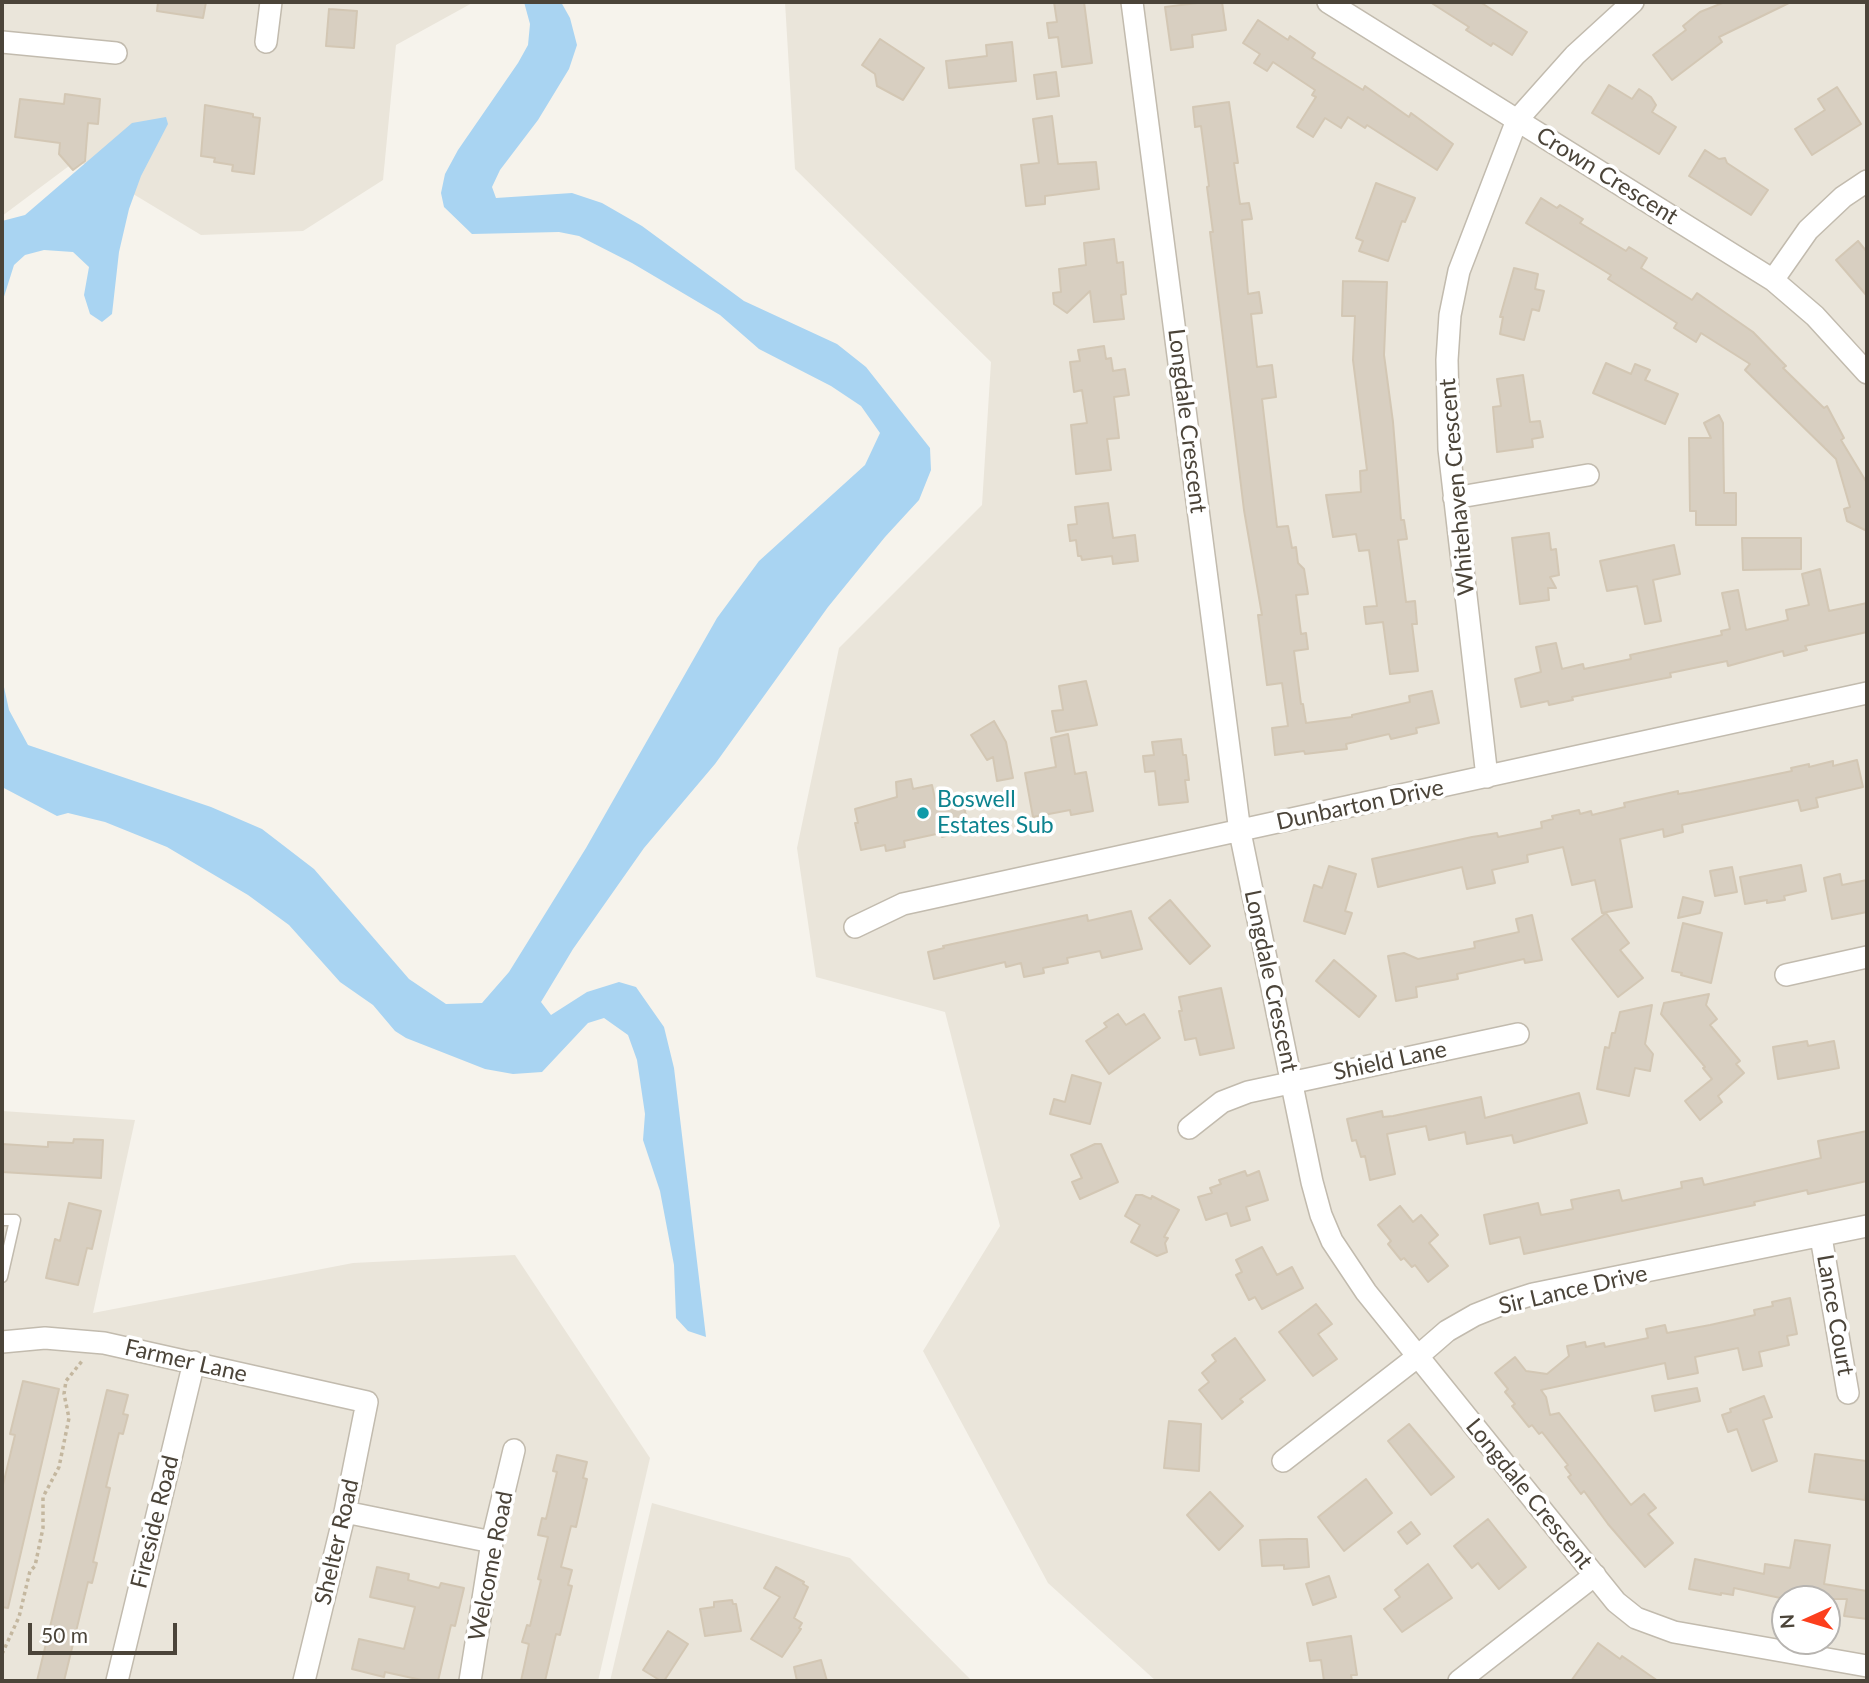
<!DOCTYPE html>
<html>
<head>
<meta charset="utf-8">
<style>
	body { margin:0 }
	#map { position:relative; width:1869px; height:1683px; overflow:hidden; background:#f6f3ec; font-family:Lato,sans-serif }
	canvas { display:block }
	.frame { position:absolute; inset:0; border:4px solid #4b4439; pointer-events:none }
	.north { position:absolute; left:1771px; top:1585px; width:70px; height:70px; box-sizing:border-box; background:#fff; border:2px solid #b7b4b0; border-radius:50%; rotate:266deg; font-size:19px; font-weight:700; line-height:28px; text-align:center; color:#4b4439 }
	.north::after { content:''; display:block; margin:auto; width:24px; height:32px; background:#fc3f1d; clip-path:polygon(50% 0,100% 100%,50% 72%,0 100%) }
	.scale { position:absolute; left:28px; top:1623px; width:149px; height:32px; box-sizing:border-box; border:4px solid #4b4439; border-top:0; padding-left:9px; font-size:21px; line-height:24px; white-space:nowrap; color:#4b4439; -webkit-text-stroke:5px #fff; paint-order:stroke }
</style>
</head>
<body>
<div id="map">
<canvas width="1869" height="1683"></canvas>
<div class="frame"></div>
<div class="north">N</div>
<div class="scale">50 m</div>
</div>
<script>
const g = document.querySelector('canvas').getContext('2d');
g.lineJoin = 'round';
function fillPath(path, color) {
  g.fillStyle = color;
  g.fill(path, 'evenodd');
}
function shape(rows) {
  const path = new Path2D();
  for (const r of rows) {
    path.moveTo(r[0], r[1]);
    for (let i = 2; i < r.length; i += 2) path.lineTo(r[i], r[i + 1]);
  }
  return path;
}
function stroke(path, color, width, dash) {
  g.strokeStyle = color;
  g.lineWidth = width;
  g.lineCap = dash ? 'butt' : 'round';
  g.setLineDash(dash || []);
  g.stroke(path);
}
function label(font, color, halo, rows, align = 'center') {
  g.font = font + ' Lato,sans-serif';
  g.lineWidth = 7;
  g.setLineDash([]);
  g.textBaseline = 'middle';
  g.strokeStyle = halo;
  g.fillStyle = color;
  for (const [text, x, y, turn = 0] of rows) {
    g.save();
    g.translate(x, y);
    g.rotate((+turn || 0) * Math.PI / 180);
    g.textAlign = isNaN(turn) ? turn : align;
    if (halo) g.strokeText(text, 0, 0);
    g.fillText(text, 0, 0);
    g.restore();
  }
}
fillPath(shape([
	[2,2,474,2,396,45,383,180,303,231,201,235,77,160,2,216],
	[785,2,1867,2,1867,1681,1156,1681,1048,1583,923,1351,1000,1226,945,1012,816,977,797,848,839,648,982,505,991,362,795,169],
	[1785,1599,1827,1599,1827,1641,1785,1641],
	[2,1111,135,1120,93,1313,353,1263,515,1255,650,1458,598,1681,2,1681],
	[652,1503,850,1558,972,1681,610,1681]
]), '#eae5da');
fillPath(shape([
	[524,2,561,2,570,18,577,45,569,69,538,120,500,170,492,187,496,198,572,193,602,203,642,226,744,301,837,344,866,367,930,448,931,470,919,500,885,537,828,607,715,764,644,848,573,949,541,1002,551,1015,587,992,619,982,636,987,664,1027,674,1068,706,1337,688,1331,676,1318,674,1265,660,1191,643,1140,645,1114,637,1060,628,1035,604,1018,588,1023,542,1072,513,1074,485,1069,406,1038,395,1031,373,1005,340,982,289,925,248,895,167,847,105,822,68,813,57,816,2,787,2,678,9,710,28,745,211,807,262,829,314,869,409,979,446,1004,482,1003,509,972,586,848,717,618,759,561,865,465,880,433,861,406,831,386,759,349,720,315,632,263,579,236,559,232,472,234,444,207,441,193,445,174,458,150,518,63,528,45,530,24],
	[166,117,168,124,141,176,129,209,119,252,112,314,102,322,90,314,84,295,89,267,73,252,44,250,25,255,14,265,2,303,2,221,25,215,132,123]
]), '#a9d4f2');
const building = shape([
	[158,2,206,2,203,18,157,11,158,2],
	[1054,2,1084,2,1092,63,1062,67,1058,37,1049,38,1047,23,1057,22,1054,2],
	[1205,2,1222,2,1226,30,1192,35,1193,47,1171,50,1165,7,1205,2],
	[1430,2,1480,2,1527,32,1512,55,1493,43,1491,46,1466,30,1469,27,1430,2],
	[1725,2,1791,2,1719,37,1722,42,1672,80,1653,55,1686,30,1683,26,1700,12,1725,2],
	[329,9,357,11,354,48,326,46,329,9],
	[1258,20,1288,40,1290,36,1315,53,1312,58,1363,90,1365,86,1409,117,1411,113,1453,144,1437,170,1367,125,1365,128,1348,117,1341,128,1325,118,1313,137,1297,127,1316,97,1312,95,1315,90,1273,62,1267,71,1254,63,1260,54,1243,43,1258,20],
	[880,39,924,68,903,100,877,86,875,74,862,65,880,39],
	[1012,42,1016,81,949,88,946,61,987,56,986,45,1012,42],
	[1056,72,1059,96,1037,99,1034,75,1056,72],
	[1609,85,1632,99,1639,89,1651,97,1656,105,1652,112,1676,127,1659,154,1592,113,1609,85],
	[1837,87,1861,124,1812,155,1795,129,1825,110,1818,99,1837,87],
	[65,94,100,99,98,124,88,123,85,161,73,170,59,154,60,143,15,137,20,99,64,104,65,94],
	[1229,102,1238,163,1234,163,1240,204,1249,203,1252,219,1242,220,1248,294,1259,292,1262,313,1251,314,1257,367,1272,365,1276,397,1262,399,1277,527,1288,526,1292,548,1296,547,1298,563,1304,569,1308,594,1296,595,1301,634,1306,633,1308,649,1294,651,1301,704,1303,704,1306,723,1352,717,1352,715,1410,702,1409,696,1432,691,1439,723,1416,728,1417,733,1391,739,1389,734,1346,744,1347,749,1305,754,1304,751,1275,755,1272,728,1288,726,1282,683,1267,685,1258,615,1262,615,1244,510,1210,232,1213,232,1207,187,1209,186,1201,126,1195,127,1193,107,1229,102],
	[205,105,253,114,253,117,260,118,254,174,232,171,233,165,214,162,215,158,201,156,205,105],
	[1052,116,1058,164,1096,162,1099,189,1045,196,1045,204,1026,206,1021,165,1039,163,1033,119,1052,116],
	[1705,150,1719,159,1725,158,1727,163,1768,190,1751,215,1689,176,1705,150],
	[1376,183,1415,198,1405,222,1402,221,1388,261,1359,251,1363,241,1356,238,1376,183],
	[1541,198,1557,208,1560,205,1583,219,1580,223,1626,251,1629,247,1647,258,1641,268,1692,300,1697,293,1753,332,1786,366,1783,368,1824,408,1827,406,1844,438,1841,440,1867,483,1867,531,1847,521,1844,509,1850,507,1836,459,1745,370,1750,364,1701,333,1696,342,1674,328,1677,323,1608,279,1611,275,1526,223,1541,198],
	[1114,239,1117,263,1123,262,1126,294,1121,295,1124,319,1094,322,1090,291,1067,313,1054,304,1053,293,1061,292,1059,269,1086,265,1084,243,1114,239],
	[1858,241,1867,252,1867,296,1836,260,1858,241],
	[1514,268,1538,274,1535,289,1544,291,1539,311,1532,309,1524,340,1500,334,1503,317,1500,317,1514,268],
	[1343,281,1387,282,1384,355,1393,422,1401,520,1404,520,1407,539,1398,540,1406,602,1415,601,1417,624,1412,624,1418,671,1390,674,1383,622,1366,624,1364,607,1377,606,1369,550,1359,551,1356,534,1333,537,1326,495,1361,492,1360,471,1367,470,1353,360,1355,316,1342,316,1343,281],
	[1104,346,1106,359,1111,358,1113,371,1125,369,1129,395,1114,397,1119,438,1107,439,1111,470,1076,474,1071,425,1087,423,1082,390,1074,392,1070,362,1080,361,1078,350,1104,346],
	[1606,363,1631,374,1635,364,1650,370,1645,380,1678,394,1665,424,1593,393,1606,363],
	[1523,375,1530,422,1540,421,1543,437,1532,439,1533,447,1497,452,1493,407,1501,406,1497,379,1523,375],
	[1719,415,1723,423,1724,493,1736,493,1736,525,1696,525,1696,511,1690,511,1689,438,1711,438,1704,423,1719,415],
	[1108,503,1113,538,1135,535,1138,561,1113,564,1112,556,1082,560,1081,556,1078,556,1076,540,1070,541,1068,525,1077,524,1075,507,1108,503],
	[1549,533,1551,550,1556,549,1559,575,1550,577,1556,588,1548,588,1549,600,1520,604,1512,538,1549,533],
	[1742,538,1801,538,1801,569,1743,570,1742,538],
	[1674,545,1680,574,1653,580,1661,621,1645,624,1637,586,1607,591,1600,561,1674,545],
	[1820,569,1829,611,1867,603,1867,632,1805,646,1807,650,1784,656,1783,651,1728,666,1727,661,1670,673,1671,677,1572,697,1573,700,1549,705,1548,701,1521,707,1515,679,1541,672,1536,647,1556,643,1562,669,1583,664,1584,669,1631,659,1630,655,1722,635,1721,631,1730,629,1722,593,1738,590,1746,630,1788,620,1786,610,1809,605,1802,574,1820,569],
	[1086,681,1097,725,1056,732,1052,711,1063,710,1059,686,1086,681],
	[994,721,1006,742,1013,778,997,781,993,757,987,760,971,735,994,721],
	[1068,734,1075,774,1086,772,1093,811,1071,815,1070,810,1033,817,1025,773,1056,767,1051,738,1068,734],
	[1181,739,1183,755,1186,755,1189,780,1185,780,1188,802,1159,805,1155,771,1145,772,1143,756,1154,755,1152,742,1181,739],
	[1857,760,1863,787,1816,798,1818,807,1801,811,1798,800,1682,825,1683,832,1664,837,1663,829,1620,839,1632,907,1602,913,1595,880,1572,885,1563,847,1527,855,1528,862,1492,870,1495,883,1467,889,1462,867,1378,887,1372,859,1472,837,1497,833,1498,837,1542,828,1541,822,1553,819,1552,816,1579,810,1580,814,1591,811,1592,815,1625,807,1624,803,1678,791,1678,794,1691,792,1792,771,1791,768,1809,764,1809,767,1833,761,1833,766,1857,760],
	[911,779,913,789,932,785,937,808,963,802,969,830,942,837,941,833,904,841,905,847,886,851,885,845,861,850,855,823,858,823,855,809,897,797,896,782,911,779],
	[1801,865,1806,891,1784,896,1785,900,1767,903,1767,900,1745,904,1740,877,1801,865],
	[1329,866,1356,874,1345,911,1352,913,1345,934,1304,921,1314,885,1322,888,1329,866],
	[1732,867,1737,892,1715,896,1710,871,1732,867],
	[1840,874,1842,885,1867,880,1867,912,1832,919,1824,878,1840,874],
	[1683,897,1703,902,1700,913,1678,918,1683,897],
	[1170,900,1210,946,1190,964,1149,918,1170,900],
	[1131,911,1142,949,1102,958,1100,951,1067,958,1068,963,1043,968,1044,973,1024,977,1021,963,1006,967,1005,962,934,979,928,952,944,948,943,946,1087,915,1088,921,1131,911],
	[1606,913,1629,943,1620,950,1643,978,1618,997,1572,939,1606,913],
	[1532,915,1542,960,1525,963,1524,959,1457,974,1458,979,1416,987,1417,997,1396,1001,1388,956,1404,953,1418,959,1475,948,1474,942,1519,932,1516,919,1532,915],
	[1683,923,1722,933,1711,983,1681,975,1682,973,1672,971,1683,923],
	[1334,960,1376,996,1359,1017,1316,981,1334,960],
	[1221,988,1234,1048,1200,1055,1196,1038,1185,1040,1179,1011,1182,1011,1179,997,1221,988],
	[1709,994,1706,1005,1717,1019,1710,1025,1740,1061,1736,1064,1744,1073,1718,1096,1722,1102,1700,1120,1685,1101,1712,1079,1703,1068,1705,1067,1661,1014,1664,1003,1709,994],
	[1652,1005,1645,1044,1653,1054,1650,1071,1635,1068,1629,1096,1597,1089,1605,1047,1609,1048,1612,1033,1615,1033,1620,1012,1652,1005],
	[1118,1014,1126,1025,1144,1014,1160,1038,1109,1074,1086,1041,1107,1027,1104,1023,1118,1014],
	[1807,1041,1808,1046,1834,1041,1839,1068,1778,1079,1773,1047,1807,1041],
	[1072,1075,1101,1083,1090,1124,1050,1114,1054,1099,1065,1102,1072,1075],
	[1579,1093,1587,1123,1514,1143,1512,1135,1467,1144,1465,1132,1429,1140,1426,1126,1387,1134,1395,1174,1370,1180,1365,1156,1361,1157,1356,1140,1352,1141,1347,1119,1382,1111,1383,1117,1393,1116,1481,1097,1485,1118,1579,1093],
	[1867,1131,1867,1181,1808,1194,1807,1190,1754,1202,1755,1205,1524,1254,1520,1237,1490,1244,1484,1215,1538,1203,1541,1215,1573,1209,1571,1200,1619,1190,1622,1201,1682,1188,1681,1182,1702,1178,1704,1185,1821,1158,1818,1141,1867,1131],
	[74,1139,103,1140,101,1178,2,1172,2,1144,48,1147,48,1142,73,1143,74,1139],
	[1095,1144,1101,1144,1118,1182,1080,1199,1072,1182,1082,1178,1071,1155,1095,1144],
	[1245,1171,1247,1176,1259,1171,1268,1200,1246,1207,1250,1220,1231,1226,1227,1213,1206,1220,1198,1197,1212,1193,1210,1188,1221,1184,1219,1180,1245,1171],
	[1136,1195,1142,1195,1151,1199,1152,1196,1179,1210,1164,1237,1168,1238,1165,1243,1167,1252,1157,1256,1131,1242,1140,1225,1125,1216,1136,1195],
	[69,1203,101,1211,92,1249,87,1248,78,1285,46,1278,55,1239,60,1241,69,1203],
	[1400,1206,1413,1222,1421,1215,1438,1235,1429,1243,1448,1266,1428,1282,1415,1265,1412,1267,1404,1258,1401,1260,1388,1244,1391,1241,1378,1225,1400,1206],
	[1262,1247,1277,1275,1292,1267,1303,1288,1262,1309,1255,1297,1249,1300,1236,1275,1242,1272,1236,1260,1262,1247],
	[1790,1298,1797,1334,1787,1336,1789,1345,1759,1352,1762,1366,1743,1370,1738,1348,1695,1357,1698,1373,1668,1379,1665,1363,1541,1390,1546,1397,1550,1415,1559,1413,1631,1505,1644,1494,1656,1508,1648,1514,1673,1543,1645,1567,1608,1524,1584,1491,1581,1494,1568,1477,1571,1475,1565,1467,1568,1465,1542,1432,1539,1434,1532,1425,1529,1427,1512,1406,1515,1404,1505,1392,1508,1389,1495,1373,1515,1357,1526,1371,1547,1374,1569,1356,1567,1346,1585,1342,1586,1347,1604,1343,1605,1347,1648,1338,1646,1329,1665,1325,1667,1333,1710,1325,1755,1315,1754,1310,1773,1306,1772,1302,1790,1298],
	[1316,1304,1332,1324,1318,1334,1337,1359,1313,1376,1279,1332,1316,1304],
	[1235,1338,1265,1380,1240,1399,1243,1402,1222,1419,1199,1390,1209,1382,1202,1373,1216,1361,1212,1355,1235,1338],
	[23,1381,59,1389,8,1608,2,1607,2,1489,15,1435,10,1434,23,1381],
	[1697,1388,1700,1401,1655,1411,1652,1396,1697,1388],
	[107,1390,128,1395,123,1414,128,1415,123,1434,119,1433,106,1487,110,1488,93,1562,97,1563,92,1583,88,1582,64,1681,37,1681,107,1390],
	[1764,1396,1772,1417,1763,1420,1777,1461,1752,1471,1737,1429,1728,1432,1722,1415,1731,1412,1730,1409,1764,1396],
	[1169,1421,1201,1424,1199,1471,1164,1468,1169,1421],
	[1409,1424,1454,1477,1431,1495,1388,1441,1409,1424],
	[1815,1454,1866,1461,1867,1486,1865,1500,1809,1492,1815,1454],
	[557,1455,587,1462,583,1478,587,1479,576,1527,571,1526,561,1567,572,1570,568,1585,572,1586,560,1635,556,1634,545,1681,521,1681,529,1644,522,1642,527,1625,530,1626,541,1580,538,1579,548,1537,538,1535,542,1518,546,1519,557,1472,553,1471,557,1455],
	[1366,1479,1392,1513,1344,1551,1318,1517,1366,1479],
	[1210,1492,1243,1526,1219,1550,1187,1515,1210,1492],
	[1488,1519,1526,1567,1499,1589,1478,1563,1472,1568,1454,1546,1488,1519],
	[1411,1522,1420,1534,1407,1544,1398,1532,1411,1522],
	[1289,1539,1307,1539,1309,1567,1284,1569,1284,1565,1262,1566,1260,1540,1289,1539],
	[1795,1540,1830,1545,1824,1584,1867,1591,1867,1619,1844,1616,1847,1599,1785,1599,1734,1588,1733,1595,1721,1593,1721,1595,1689,1589,1695,1559,1764,1574,1765,1564,1790,1568,1795,1540],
	[1428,1564,1452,1598,1402,1632,1384,1609,1400,1597,1395,1590,1428,1564],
	[377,1567,409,1574,408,1580,439,1588,441,1583,464,1588,455,1626,451,1625,438,1681,426,1681,385,1672,384,1677,352,1669,359,1639,404,1649,415,1607,370,1597,377,1567],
	[776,1567,804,1582,803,1584,808,1587,794,1618,802,1623,799,1628,801,1629,782,1657,751,1639,780,1597,764,1588,776,1567],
	[1329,1576,1336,1597,1313,1605,1306,1584,1329,1576],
	[732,1600,733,1604,736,1604,741,1631,705,1636,700,1609,714,1607,714,1602,732,1600],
	[668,1631,688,1644,664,1681,661,1681,643,1670,668,1631],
	[1351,1636,1357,1675,1351,1675,1352,1681,1324,1681,1321,1660,1310,1661,1307,1643,1351,1636],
	[1598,1643,1620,1659,1622,1656,1658,1681,1571,1681,1598,1643],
	[821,1660,827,1681,797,1681,794,1667,821,1660]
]);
fillPath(building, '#d8cfc1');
stroke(building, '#d3c7b4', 2);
const service = shape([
	[2,1220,15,1220,2,1277]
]);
const minor = shape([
	[1132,2,1240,832,1312,1182,1321,1215,1332,1241,1366,1292,1616,1602,1636,1618,1674,1632,1867,1666],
	[1328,2,1773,280,1815,316,1867,373],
	[2,42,116,53],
	[266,42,271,2],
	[1773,280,1808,230,1843,197,1867,181],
	[1454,498,1588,475],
	[1487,777,1449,449,1447,360,1450,315,1459,271,1517,120,1575,55,1633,2],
	[855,927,903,904,1867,693],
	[1786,975,1867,957],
	[1189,1128,1222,1102,1248,1092,1518,1034],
	[1821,1237,1848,1393],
	[2,1342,45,1338,104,1343,367,1402,345,1512,304,1681],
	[1283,1461,1417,1357,1447,1331,1475,1315,1505,1303,1533,1294,1867,1226],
	[345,1512,492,1542],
	[117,1681,194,1362],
	[470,1681,492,1542,514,1450],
	[1459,1681,1595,1575]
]);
stroke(service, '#c2bbae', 13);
stroke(minor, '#c2bbae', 24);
stroke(shape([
	[2,1654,19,1617,30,1571,35,1566,43,1528,43,1497,59,1467,69,1418,64,1394,66,1381,82,1361]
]), '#c4b79f', 3.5, [3.5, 3.5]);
stroke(service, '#fff', 10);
stroke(minor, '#fff', 21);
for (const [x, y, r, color] of [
	[923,813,7,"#0f9aa8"]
]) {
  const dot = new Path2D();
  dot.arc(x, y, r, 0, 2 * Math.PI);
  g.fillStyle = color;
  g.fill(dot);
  stroke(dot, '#fff', 2.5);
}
label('23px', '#4b4439', '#fff', [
	["Crown Crescent",1607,176,32],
	["Longdale Crescent",1187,421,83],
	["Whitehaven Crescent",1457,487,-95],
	["Dunbarton Drive",1360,805,-12],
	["Longdale Crescent",1271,981,78],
	["Shield Lane",1390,1061,-12],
	["Sir Lance Drive",1573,1290,-13],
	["Lance Court",1835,1315,80],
	["Farmer Lane",186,1361,13],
	["Longdale Crescent",1529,1494,51],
	["Fireside Road",155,1522,-76],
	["Shelter Road",337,1542,-77],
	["Welcome Road",491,1566,-79]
]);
label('23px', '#0d838f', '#fff', [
	["Boswell",937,800],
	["Estates Sub",937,826]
], 'left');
</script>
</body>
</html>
